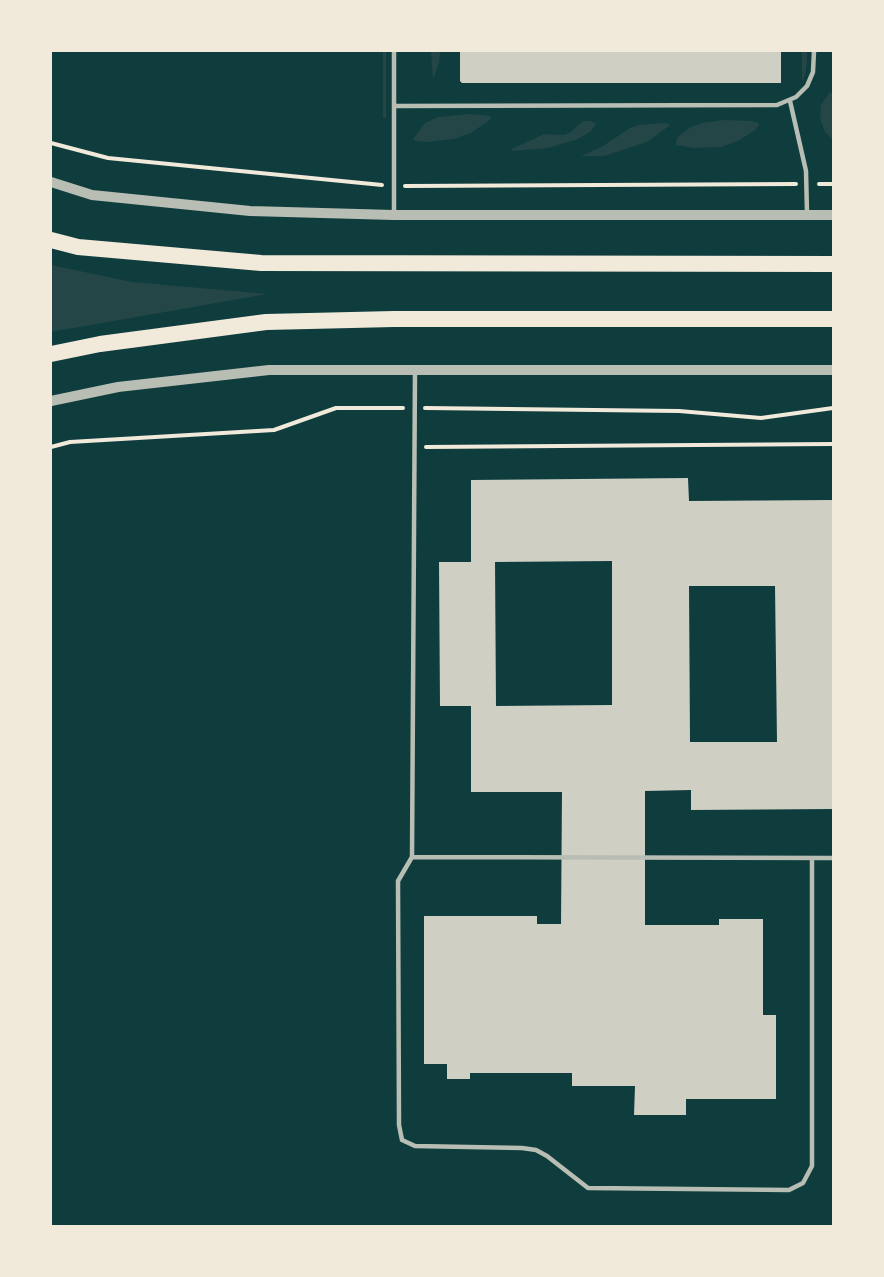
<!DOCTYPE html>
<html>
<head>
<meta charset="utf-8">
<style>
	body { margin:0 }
	#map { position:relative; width:884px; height:1277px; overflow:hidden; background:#0f3d3e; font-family:Signika,sans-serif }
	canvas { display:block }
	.frame { position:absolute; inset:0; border:52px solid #f1e9da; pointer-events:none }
</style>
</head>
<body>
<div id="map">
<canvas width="884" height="1277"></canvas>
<div class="frame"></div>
</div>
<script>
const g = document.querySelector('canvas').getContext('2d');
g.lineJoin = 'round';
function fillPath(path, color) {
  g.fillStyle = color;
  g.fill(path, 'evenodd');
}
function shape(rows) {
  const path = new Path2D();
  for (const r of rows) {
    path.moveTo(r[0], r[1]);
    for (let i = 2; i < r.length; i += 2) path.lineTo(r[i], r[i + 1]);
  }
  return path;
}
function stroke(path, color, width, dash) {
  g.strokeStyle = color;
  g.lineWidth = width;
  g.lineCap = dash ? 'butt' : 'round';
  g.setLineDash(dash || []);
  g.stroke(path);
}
fillPath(shape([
	[383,51,386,51,386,118,383,118],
	[431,51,440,51,439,63,433,79],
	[802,51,807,51,807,62,805,75,802,82],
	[829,93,833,93,833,140,825,132,820,119,821,105],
	[469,114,490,116,491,119,471,133,454,139,425,142,416,141,413,139,425,123,438,117],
	[724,120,751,121,758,123,759,125,755,130,738,141,721,147,693,148,676,145,677,138,689,128,702,123],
	[583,121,591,121,596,124,591,131,578,139,548,148,512,151,512,149,544,134,564,135,571,132],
	[664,123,669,124,669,126,647,142,604,156,581,156,603,146,630,128,639,125],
	[51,265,132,282,267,294,51,332]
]), '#244646');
fillPath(shape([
	[460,51,781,51,781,83,462,83,460,81],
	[688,478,689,501,833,500,833,809,691,810,691,790,645,791,645,925,719,925,719,919,763,919,763,1015,776,1015,776,1099,686,1099,686,1115,634,1115,635,1086,572,1086,572,1073,470,1073,470,1079,447,1079,447,1064,424,1064,424,916,537,916,537,924,561,924,562,792,471,792,471,706,440,706,439,562,471,562,471,480],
	[612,561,612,705,496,706,495,562],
	[689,586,775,586,777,742,690,742]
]), '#cfcfc3');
stroke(shape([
	[51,143,108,158,382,185],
	[819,184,833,184],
	[405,186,796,184],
	[425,408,679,411,761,418,833,408],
	[51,447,70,442,274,430,336,408,403,408],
	[426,447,833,444]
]), '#f1e9da', 4);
stroke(shape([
	[790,101,806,171,807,213],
	[394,106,777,105,796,97,807,86,813,72,814,51],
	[394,213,394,51],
	[415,370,412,857,398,881,399,1125,402,1140,415,1146,522,1148,536,1150,547,1156,588,1188,789,1190,803,1183,812,1166,812,858],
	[412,857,833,858]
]), '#b8beb3', 4.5);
stroke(shape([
	[51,182,92,195,250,211,394,215,833,215],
	[51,401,118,387,269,370,833,370]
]), '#b8beb3', 10);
stroke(shape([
	[51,240,78,247,261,263,833,264],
	[51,354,100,344,266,322,394,319,833,319]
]), '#f1e9da', 16);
</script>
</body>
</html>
